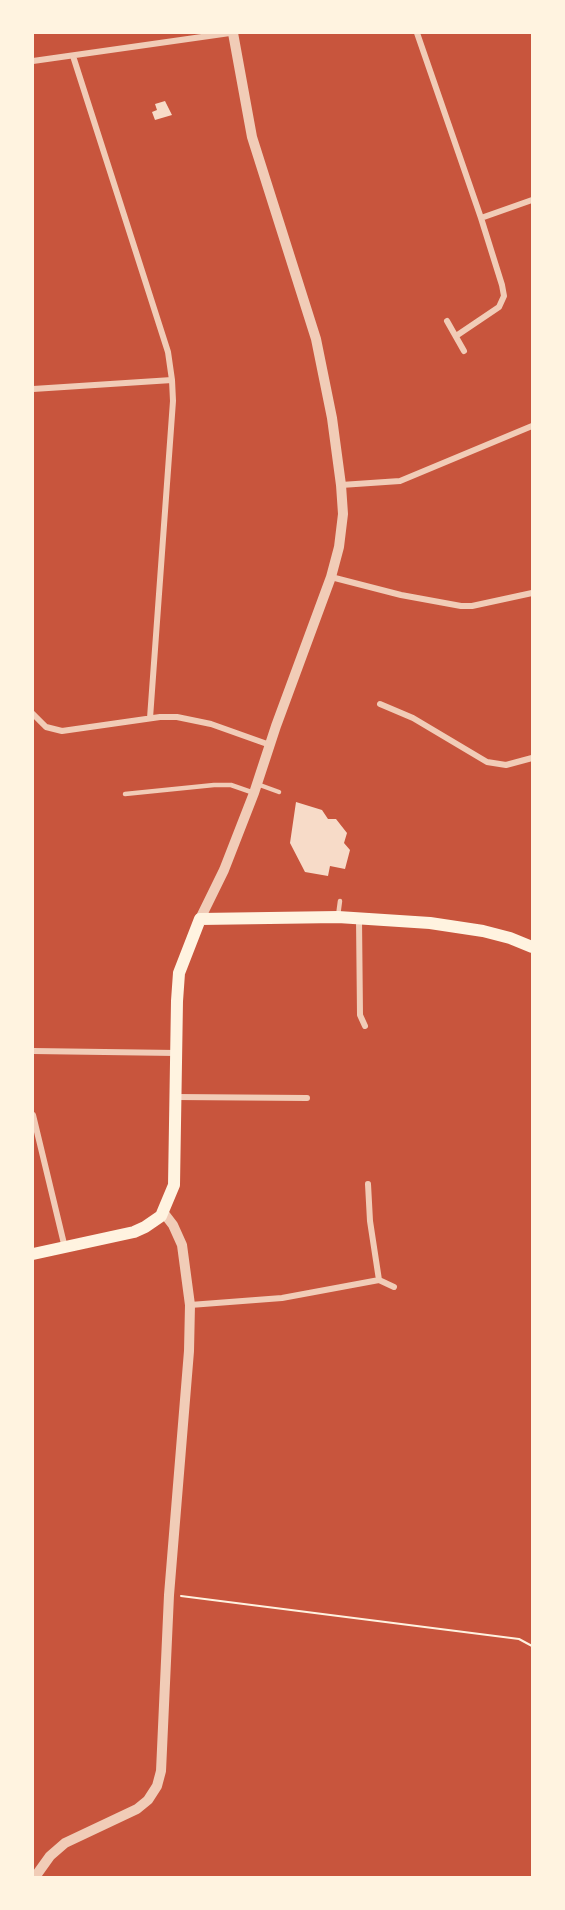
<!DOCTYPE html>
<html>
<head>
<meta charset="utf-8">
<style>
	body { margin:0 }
	#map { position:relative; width:565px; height:1910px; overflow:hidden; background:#c8553d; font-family:Commissioner,sans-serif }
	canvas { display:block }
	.frame { position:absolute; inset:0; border:34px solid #fff3e0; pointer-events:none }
</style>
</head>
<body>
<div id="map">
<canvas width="565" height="1910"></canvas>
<div class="frame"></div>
</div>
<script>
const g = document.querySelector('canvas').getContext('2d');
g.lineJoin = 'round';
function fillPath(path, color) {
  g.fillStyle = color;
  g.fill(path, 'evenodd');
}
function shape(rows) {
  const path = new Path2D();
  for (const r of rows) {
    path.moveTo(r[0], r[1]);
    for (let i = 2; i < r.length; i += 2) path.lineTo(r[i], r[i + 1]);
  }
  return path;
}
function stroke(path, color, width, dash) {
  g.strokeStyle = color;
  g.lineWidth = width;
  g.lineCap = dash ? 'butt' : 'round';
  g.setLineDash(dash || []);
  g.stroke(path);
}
fillPath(shape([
	[165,101,172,115,155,120,152,112,157,110,155,104],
	[296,802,322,810,328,819,336,819,347,833,344,843,350,850,345,869,330,866,328,876,305,872,290,843]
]), '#f7dbc8');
stroke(shape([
	[181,1596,519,1639,532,1646]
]), '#fff3e0', 2);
stroke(shape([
	[257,784,279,792],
	[125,794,214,785,231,785,254,793],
	[338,916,340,901]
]), '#f1ccb7', 4.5);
stroke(shape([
	[417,33,481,218,502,285,504,296,499,307,456,336],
	[73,56,168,352,172,380,173,401,150,718],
	[33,61,230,33],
	[481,218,532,200],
	[447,321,464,351],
	[33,389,172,380],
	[341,485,400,481,532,426],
	[331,577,401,595,461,606,472,606,532,593],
	[380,704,413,718,487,762,506,765,532,758],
	[33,714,46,727,62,731,160,717,177,717,211,724,270,745],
	[359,919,360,1015,365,1026],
	[33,1051,176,1053],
	[176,1097,307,1098],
	[33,1115,65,1248],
	[368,1184,370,1221,379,1280],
	[190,1305,282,1298,379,1280,394,1287]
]), '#f1ccb7', 6);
stroke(shape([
	[200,919,224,870,254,793,276,726,331,577,339,547,343,514,341,485,332,418,316,339,252,137,233,33],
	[35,1877,50,1856,65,1843,137,1809,148,1800,157,1786,161,1771,169,1595,189,1351,190,1305,182,1245,173,1225,163,1212]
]), '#f1ccb7', 10);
stroke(shape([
	[33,1254,134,1232,145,1227,161,1216,174,1185,177,1001,179,973,200,919,338,917,430,923,483,931,510,938,532,947]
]), '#fff3e0', 12);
</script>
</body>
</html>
